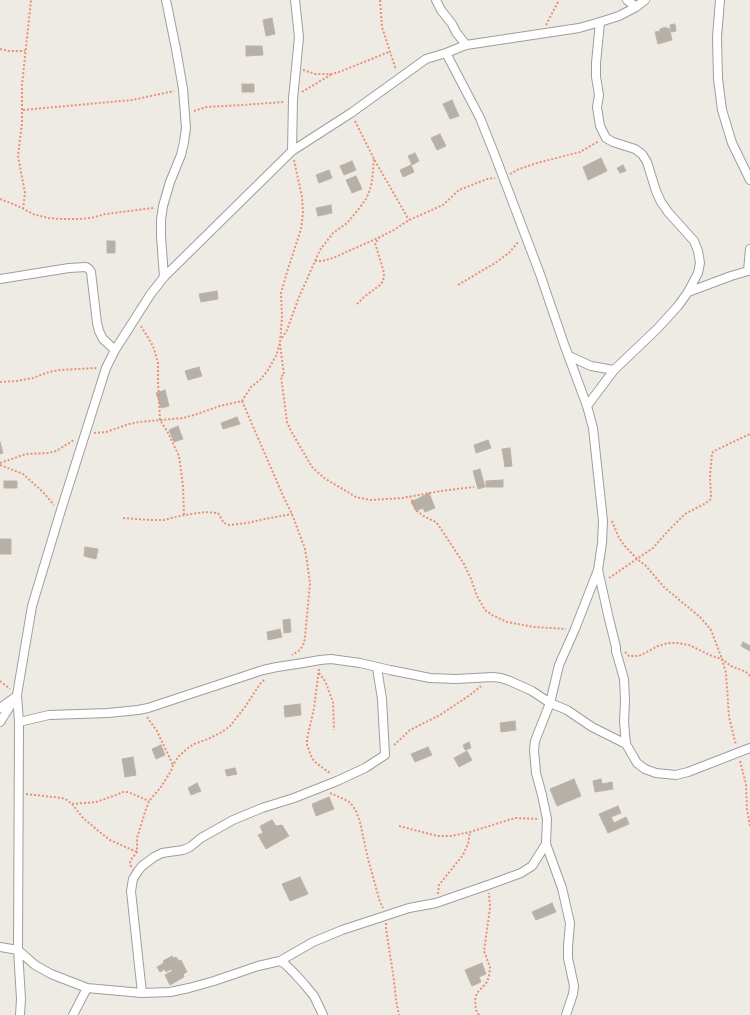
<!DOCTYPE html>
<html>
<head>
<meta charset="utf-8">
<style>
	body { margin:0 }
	canvas { display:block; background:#edebe3 }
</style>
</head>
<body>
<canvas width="750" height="1015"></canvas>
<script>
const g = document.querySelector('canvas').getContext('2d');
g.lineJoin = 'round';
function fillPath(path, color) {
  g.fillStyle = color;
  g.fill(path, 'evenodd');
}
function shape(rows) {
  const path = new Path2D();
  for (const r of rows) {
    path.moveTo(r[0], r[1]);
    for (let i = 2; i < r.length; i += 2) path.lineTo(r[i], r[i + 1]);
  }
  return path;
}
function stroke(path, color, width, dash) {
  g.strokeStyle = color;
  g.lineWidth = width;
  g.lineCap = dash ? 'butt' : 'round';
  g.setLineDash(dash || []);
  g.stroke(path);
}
const building = shape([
	[272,18,275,34,266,36,263,20,272,18],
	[675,24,676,31,671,32,670,25,675,24],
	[666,27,666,29,669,28,672,40,658,44,655,32,660,31,660,29,666,27],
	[246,46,262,46,263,55,246,56,246,46],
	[242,84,254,84,254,92,242,92,242,84],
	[452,100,459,116,450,119,443,104,452,100],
	[440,134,446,146,437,150,431,138,440,134],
	[415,153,419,161,412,165,408,156,415,153],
	[601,158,607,171,588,180,583,167,601,158],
	[352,161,356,170,344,175,340,166,352,161],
	[411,165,414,172,403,177,400,170,411,165],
	[623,165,626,171,620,173,617,168,623,165],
	[329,170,332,178,319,183,316,175,329,170],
	[356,176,362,189,352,193,346,180,356,176],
	[331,205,332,213,318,216,316,208,331,205],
	[107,241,115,241,115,253,107,253,107,241],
	[217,291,218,299,201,302,199,294,217,291],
	[199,367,202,376,188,380,185,371,199,367],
	[165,390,169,406,161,408,156,393,165,390],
	[237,417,240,424,223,429,221,423,237,417],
	[178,426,183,439,174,442,169,430,178,426],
	[488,440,491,448,476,453,474,445,488,440],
	[0,442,3,453,0,454,0,442],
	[510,448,512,466,505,467,502,449,510,448],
	[480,469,485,487,478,489,473,471,480,469],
	[503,480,503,487,486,487,486,481,503,480],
	[4,481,17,481,17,488,4,488,4,481],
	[429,493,435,508,425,512,423,508,416,511,411,502,429,493],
	[0,539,11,539,11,554,0,554,0,539],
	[85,547,98,549,96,559,84,556,85,547],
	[290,619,291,632,284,633,283,620,290,619],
	[280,629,282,637,268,640,267,632,280,629],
	[743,642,750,646,750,651,741,646,743,642],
	[300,704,301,715,285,717,284,706,300,704],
	[515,721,516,730,501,732,500,723,515,721],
	[469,742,471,748,465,750,463,745,469,742],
	[161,745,165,755,156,759,152,749,161,745],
	[428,747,432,755,415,762,411,754,428,747],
	[467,751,472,760,459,767,454,758,467,751],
	[133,757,136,775,125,777,122,759,133,757],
	[235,768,237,774,227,776,225,770,235,768],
	[574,779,581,796,557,806,550,789,574,779],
	[601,779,602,784,612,782,613,789,595,792,593,781,601,779],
	[197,783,201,791,191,795,188,788,197,783],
	[329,797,334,809,316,816,312,804,329,797],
	[618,806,621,813,611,817,614,823,626,817,629,824,608,833,599,814,618,806],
	[272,820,276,826,282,825,289,836,266,849,258,835,263,833,260,826,272,820],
	[300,877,308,894,290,901,282,884,300,877],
	[552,903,556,912,536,920,532,912,552,903],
	[172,956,173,958,176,957,179,961,181,960,187,972,183,974,184,977,170,985,165,975,172,971,171,969,166,972,165,969,160,972,157,967,164,963,163,961,172,956],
	[482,963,486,974,479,977,481,982,472,986,465,970,482,963]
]);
fillPath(building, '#b6b0a9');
stroke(building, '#bdb3a7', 1);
const street = shape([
	[436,0,441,10,452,24,456,32,466,45],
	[627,0,636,7],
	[720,0,717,37,718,79,722,110,732,143,750,180],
	[292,151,293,99,299,37,295,0],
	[748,271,750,249],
	[164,277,161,236,161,220,163,206,170,182,181,155,184,142,186,128,183,89,176,49,166,0],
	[0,279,69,268,86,267,89,269,91,272,97,323,99,331,103,339,115,350],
	[688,292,731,276,748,271,750,271],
	[569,356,591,366,614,370],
	[587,406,614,370,657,329,678,306,688,292,698,273,700,263,698,251,694,241,668,212,661,202,656,191,647,162,642,154,635,149,613,142,606,138,600,126,597,107,599,95,596,77,596,63,600,22],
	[598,570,609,619,616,647,616,651,624,679,625,700,624,722,626,744,637,763,645,769,656,773,676,775,688,772,750,748],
	[0,708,14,698],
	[0,722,17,695],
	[19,722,49,715,108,713,138,710,148,708,263,670,277,667,303,663,320,660,331,659,360,663,390,670,430,678,456,679,493,677,501,678,510,681,532,691,550,703,567,710,592,727,626,744],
	[546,844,562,888,570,923,568,947,568,958,574,986,573,994,566,1015],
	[0,947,18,950,35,965,51,974,87,988,142,993,170,992,189,988,214,981,258,966,280,961,313,942,342,930,409,908,436,903,491,884,521,873,532,866,546,844,547,819,542,795,536,773,534,750,535,741,550,703,559,665,575,629,598,570,602,543,603,521,593,428,587,406,564,344,540,274,494,153,480,118,446,53],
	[280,961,285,964,296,975,304,984,314,996,323,1015],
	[142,993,131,891,133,879,138,871,142,866,154,857,162,853,183,850,190,847,201,838,233,820,262,808,294,798,337,781,365,768,385,755,382,699,377,668],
	[20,1015,21,999,18,950,19,722,17,695,32,606,61,510,106,368,115,350,150,295,164,277,292,151,351,113,426,59,446,53,466,45,579,28,600,22,619,16,636,7,645,0],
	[73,1015,87,988]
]);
stroke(street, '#9e9e9e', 10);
stroke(shape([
	[380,0,382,27,396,70],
	[546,25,559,0],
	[0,49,9,51,25,51],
	[303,70,315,74,332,74,339,72,389,52],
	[302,92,332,74],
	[23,110,132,100,174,91],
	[194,111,206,107,242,105,284,102],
	[355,121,374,159,409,220],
	[510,174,519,169,537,163,580,152,599,141],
	[0,199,18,206,33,214,48,218,60,219,80,219,91,218,105,214,154,208],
	[23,209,25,193,18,156,22,123,22,85,31,0],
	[315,261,322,261,333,258,380,237,394,230,409,220,443,205,459,190,487,179,495,178],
	[458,285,495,263,509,253,519,241],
	[357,304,364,297,380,285,383,281,384,274,383,269,375,243,379,238],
	[141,326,153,346,158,363,158,380,160,420,167,431,179,456,183,486,184,515],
	[282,338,287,330,299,297,320,250,333,233,347,223,358,210,366,199,370,190,372,181,374,159],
	[280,344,284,375,281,376,287,422,291,431,312,467,324,478,356,497,370,500,402,498,441,491,474,487],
	[0,382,16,381,33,378,49,372,59,370,97,368],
	[242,401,284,498,292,514,305,549,307,561,310,583,305,637,304,643,300,650,292,655],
	[94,433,106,432,129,424,139,422,183,418,194,415,220,406,242,401,251,387,261,379,268,370,276,356,280,343,282,317,281,293,287,272,301,229,303,212,302,197,294,160],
	[0,463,26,454,48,453,56,451,74,440],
	[0,465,23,474,43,492,54,505],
	[410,496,417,511,425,517,436,522,441,529,464,564,471,579,477,596,485,610,492,615,507,622,534,627,566,629],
	[123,518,150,520,164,520,184,515,206,512,216,513,218,513,224,523,229,525,247,523,265,519,292,514],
	[612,521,619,538,624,545,637,559,645,565,665,588,700,617,706,624,711,630,722,659,726,673,729,717,736,745],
	[609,578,653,548,668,531,685,514,706,503,710,500,711,496,710,477,712,453,714,451,750,434],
	[625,652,629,656,639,656,658,646,668,643,678,643,689,645,712,656,722,659,731,666,746,672,750,676],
	[319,669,314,708,307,739,307,745,312,758,315,762,331,774],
	[319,673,325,681,333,702,334,730],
	[0,681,10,689],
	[147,717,157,731,173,765],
	[394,745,410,730,440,715,470,695,481,686],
	[740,761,746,784,747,809,750,826],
	[330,793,348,801,352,805,356,811,360,822,368,859,380,902,383,908],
	[26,794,62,798,67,800,72,804,83,818,101,833,110,840,137,852],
	[72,804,96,802,116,795,123,792,128,792,149,801],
	[399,826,414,830,438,836,451,836,470,832,515,818,539,819],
	[131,867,130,861,137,852,137,838,145,812,149,801,161,787,171,771,173,765,179,756,188,748,194,744,208,739,222,732,230,726,245,707,260,684,265,679],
	[438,894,439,885,463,855,468,844,470,832],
	[386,923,386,929,394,980,396,1000,399,1015],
	[479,1015,476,1010,475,1000,477,993,487,982,489,976,490,967,484,951,490,908,489,893]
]), '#ec9075', 2, [2, 2]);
stroke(street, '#fff', 8);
</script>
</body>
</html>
